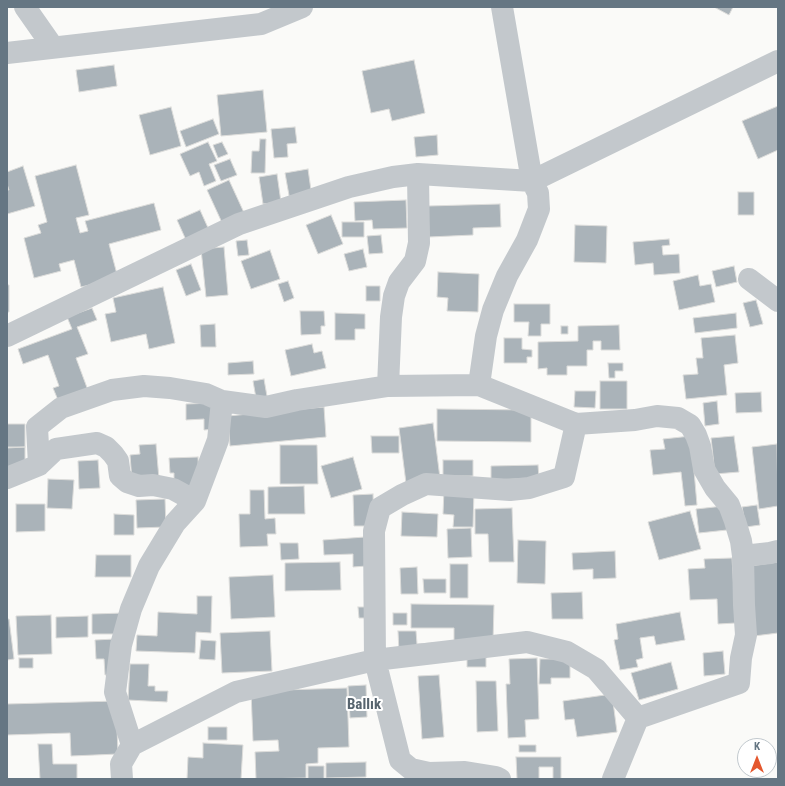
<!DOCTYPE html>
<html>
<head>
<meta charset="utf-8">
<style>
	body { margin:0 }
	#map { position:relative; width:785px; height:786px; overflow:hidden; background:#fafaf8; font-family:"Roboto Condensed",sans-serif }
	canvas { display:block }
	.frame { position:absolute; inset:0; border:8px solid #657683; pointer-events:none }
	.north { position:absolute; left:737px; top:738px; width:40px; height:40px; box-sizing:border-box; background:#fff; border:1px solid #c1c8cd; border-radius:50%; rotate:0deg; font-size:11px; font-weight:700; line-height:16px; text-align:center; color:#657683 }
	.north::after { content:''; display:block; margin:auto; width:14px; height:18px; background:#e4572e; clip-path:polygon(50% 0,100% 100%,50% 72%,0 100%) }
</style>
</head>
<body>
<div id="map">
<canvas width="785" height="786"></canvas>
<div class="frame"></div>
<div class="north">K</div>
</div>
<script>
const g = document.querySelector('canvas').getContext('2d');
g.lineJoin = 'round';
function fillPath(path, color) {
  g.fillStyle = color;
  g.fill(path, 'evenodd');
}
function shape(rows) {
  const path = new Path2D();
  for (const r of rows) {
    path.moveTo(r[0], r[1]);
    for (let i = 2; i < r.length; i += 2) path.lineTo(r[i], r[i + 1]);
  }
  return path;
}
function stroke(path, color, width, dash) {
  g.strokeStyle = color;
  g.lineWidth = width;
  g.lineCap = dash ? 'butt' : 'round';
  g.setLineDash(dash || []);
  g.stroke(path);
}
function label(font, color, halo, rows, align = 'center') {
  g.font = font + ' "Roboto Condensed",sans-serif';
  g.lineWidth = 4;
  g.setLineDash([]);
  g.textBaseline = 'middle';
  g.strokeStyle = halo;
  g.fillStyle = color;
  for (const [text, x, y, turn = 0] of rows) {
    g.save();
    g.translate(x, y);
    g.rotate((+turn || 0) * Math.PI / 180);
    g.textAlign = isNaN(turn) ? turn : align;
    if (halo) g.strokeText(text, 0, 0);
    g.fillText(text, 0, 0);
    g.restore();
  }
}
const building = shape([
	[714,7,733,7,729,15,714,7],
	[414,60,425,113,392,121,389,109,371,113,362,71,414,60],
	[114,65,117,86,79,92,76,70,114,65],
	[263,90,267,132,221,136,217,95,263,90],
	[778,106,778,150,758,159,742,121,778,106],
	[171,107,181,146,150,155,139,115,171,107],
	[213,119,219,134,186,147,180,131,213,119],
	[295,127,297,143,287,144,288,157,274,158,271,129,295,127],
	[437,135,438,155,416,157,414,137,437,135],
	[260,139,266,139,265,173,251,173,252,151,259,151,260,139],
	[208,142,217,161,209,164,216,181,204,186,199,172,190,176,180,154,208,142],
	[222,142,228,154,218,158,213,145,222,142],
	[230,159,237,175,221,181,214,165,230,159],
	[76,165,89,215,76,218,80,233,88,231,85,221,154,203,161,230,109,244,118,278,81,287,74,260,59,264,61,271,34,278,24,238,41,233,38,225,47,222,35,176,76,165],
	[23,166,35,206,7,214,7,190,9,190,7,184,7,172,23,166],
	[308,169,312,197,290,201,285,173,308,169],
	[277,174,281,202,263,204,259,177,277,174],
	[229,180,246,217,224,227,207,190,229,180],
	[738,192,754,192,754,215,738,215,738,192],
	[406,200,407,228,373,229,372,220,355,221,354,202,406,200],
	[500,204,501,227,473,228,473,235,429,237,428,206,500,204],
	[200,210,209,230,186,240,177,220,200,210],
	[331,215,343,244,318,254,306,225,331,215],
	[342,222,364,222,364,237,342,237,342,222],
	[575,225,607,226,606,263,574,262,575,225],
	[381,235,383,253,369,254,367,236,381,235],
	[669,239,670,245,662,246,663,255,679,254,680,273,654,275,653,263,635,265,633,242,669,239],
	[247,240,249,255,238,256,236,241,247,240],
	[224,247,228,295,206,297,201,249,224,247],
	[363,249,367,267,349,271,344,254,363,249],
	[270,250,280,279,251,289,241,261,270,250],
	[191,264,201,290,186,296,176,270,191,264],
	[734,266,737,282,716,287,712,271,734,266],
	[438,272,479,274,478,312,447,311,448,298,437,297,438,272],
	[698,275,700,286,711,284,715,302,679,310,673,281,698,275],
	[288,281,294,298,284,302,278,284,288,281],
	[7,285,9,285,9,312,7,312,7,285],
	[366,286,380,286,380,301,366,301,366,286],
	[163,287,175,343,149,349,146,334,111,342,105,314,116,312,113,298,163,287],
	[756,300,763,324,750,327,743,303,756,300],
	[514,304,550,304,550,324,541,324,541,336,528,336,529,322,514,322,514,304],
	[92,308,97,320,77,327,88,354,76,358,89,393,60,405,53,388,59,386,48,355,23,364,18,349,72,329,67,317,92,308],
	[300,311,324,311,325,326,321,326,321,334,301,335,300,311],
	[335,313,365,314,365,329,355,329,355,340,335,340,335,313],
	[736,313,737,328,695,333,693,318,736,313],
	[215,324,216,347,201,347,200,325,215,324],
	[619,325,620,350,601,350,601,341,593,341,593,350,587,350,587,366,567,366,567,375,547,375,547,368,538,369,538,342,578,341,578,326,619,325],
	[561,326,568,326,568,334,561,334,561,326],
	[735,335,738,363,724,365,727,395,686,399,683,375,698,374,696,358,703,358,701,338,735,335],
	[504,338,522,338,522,349,532,350,532,357,527,357,527,363,504,363,504,338],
	[312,344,314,353,322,351,326,368,291,376,285,350,312,344],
	[253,361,254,374,228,375,228,363,253,361],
	[608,363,623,363,623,371,615,371,615,378,609,378,608,363],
	[264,379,268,402,257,404,253,381,264,379],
	[600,381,627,381,627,409,600,409,600,381],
	[575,391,596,391,595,408,574,407,575,391],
	[761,392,762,412,736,413,735,393,761,392],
	[717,401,719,424,705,426,703,403,717,401],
	[215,403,216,429,204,430,204,419,186,420,186,404,215,403],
	[324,407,326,437,230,446,228,416,324,407],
	[437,409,531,410,531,442,437,441,437,409],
	[433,423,440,478,406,483,399,428,433,423],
	[7,424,25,424,25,447,7,447,7,424],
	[371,436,399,436,399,453,372,453,371,436],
	[691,436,697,505,685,506,681,472,653,475,650,450,665,449,663,439,691,436],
	[734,436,739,472,715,474,711,438,734,436],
	[156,444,159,479,132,481,130,455,140,454,139,445,156,444],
	[777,444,778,506,759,509,752,447,777,444],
	[280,445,317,445,318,484,280,484,280,445],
	[25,447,25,467,7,468,7,448,25,447],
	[198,457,199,487,174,488,174,473,170,473,169,458,198,457],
	[353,457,362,489,331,498,321,466,353,457],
	[98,460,100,488,79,489,78,461,98,460],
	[443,460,473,460,473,476,443,476,443,460],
	[538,465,539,478,491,480,491,466,538,465],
	[48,479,74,480,72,509,47,508,48,479],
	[304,486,305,514,268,514,268,487,304,486],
	[444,489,474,490,473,527,453,527,454,515,443,514,444,489],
	[250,490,264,490,265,519,275,518,276,534,267,534,268,546,240,547,239,514,250,514,250,490],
	[373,494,374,526,354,526,353,495,373,494],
	[165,499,166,527,137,528,136,500,165,499],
	[16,504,45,504,45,531,16,532,16,504],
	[757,505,760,525,746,527,742,507,757,505],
	[724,506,727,530,699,533,696,509,724,506],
	[512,508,514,562,489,562,488,534,475,534,475,509,512,508],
	[690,511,701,549,659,560,648,522,690,511],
	[402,512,438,514,437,537,401,536,402,512],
	[114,514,134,515,134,535,114,535,114,514],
	[471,528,472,557,448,558,447,529,471,528],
	[365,537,367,566,353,567,353,554,324,555,323,540,365,537],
	[518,540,546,541,545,584,517,583,518,540],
	[280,543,298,543,299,559,281,560,280,543],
	[615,551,616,578,593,579,593,569,573,570,572,553,615,551],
	[96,555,131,555,131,577,95,577,96,555],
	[732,558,736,623,718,624,717,599,690,600,688,569,705,568,704,559,732,558],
	[340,562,341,590,285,591,285,563,340,562],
	[778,562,778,633,754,636,750,566,778,562],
	[450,564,468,564,468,598,450,598,450,564],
	[417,567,418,594,401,594,400,568,417,567],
	[273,575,275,617,231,619,229,577,273,575],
	[423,579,446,579,446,593,424,593,423,579],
	[582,592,583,619,552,619,551,593,582,592],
	[197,596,212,596,211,633,196,632,195,653,136,651,137,635,157,636,158,612,197,614,197,596],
	[411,604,494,605,493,642,454,642,454,628,411,628,411,604],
	[358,607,371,607,371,618,359,618,358,607],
	[680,612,685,640,656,645,654,636,640,638,643,658,636,660,638,667,620,670,614,640,618,639,616,624,680,612],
	[124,613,124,634,92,634,92,614,124,613],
	[393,613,407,613,407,625,393,625,393,613],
	[51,615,52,654,18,655,16,616,51,615],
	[88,616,88,637,56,638,56,617,88,616],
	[7,619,9,619,14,659,7,660,7,619],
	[270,631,272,671,222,673,220,633,270,631],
	[398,631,416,631,417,644,432,643,399,653,398,631],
	[115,639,116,675,105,675,104,659,96,659,95,640,115,639],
	[201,640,216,641,215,660,199,659,201,640],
	[723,651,725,674,704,676,703,653,723,651],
	[486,652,486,667,467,667,467,653,486,652],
	[19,658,33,658,33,668,19,668,19,658],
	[537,658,539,719,525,720,526,737,508,738,506,684,510,684,509,659,537,658],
	[540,659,570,659,570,678,551,678,551,684,539,684,540,659],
	[671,662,678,689,639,700,631,673,671,662],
	[130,664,149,664,148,686,155,686,155,691,168,691,167,702,128,700,130,664],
	[439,675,444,737,422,739,418,676,439,675],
	[476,681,496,681,498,731,477,732,476,681],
	[366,685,367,717,350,718,348,686,366,685],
	[347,688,349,747,318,748,318,763,306,764,306,778,256,779,255,752,279,751,278,740,253,741,251,691,347,688],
	[612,694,617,732,577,737,574,719,565,720,563,701,612,694],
	[116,701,118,754,71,756,70,733,7,735,7,704,116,701],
	[208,727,227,727,227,740,208,740,208,727],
	[203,743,243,745,241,779,187,779,188,757,203,758,203,743],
	[38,744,52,744,53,764,77,764,77,779,40,779,38,744],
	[519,745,536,745,536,752,519,752,519,745],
	[516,757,561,757,561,779,553,779,553,767,539,767,539,779,517,779,516,757],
	[366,762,366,777,326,778,326,763,366,762],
	[308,766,324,766,324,779,308,779,308,766]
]);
fillPath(building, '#aab3b9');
stroke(building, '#dcdcda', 1);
stroke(shape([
	[25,7,53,47],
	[7,53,261,24,302,7],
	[749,279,778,301],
	[7,336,239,224,349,187,393,177,418,174,532,181,778,61],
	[479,385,486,336,493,310,507,276,527,240,539,209,538,193,532,181,502,7],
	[388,386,391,317,394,296,399,282,415,261,419,243,418,174],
	[39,465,56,449,97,443,106,447,113,454,118,461,120,476,127,482,139,486,153,485,173,489,195,501],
	[7,478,39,465,37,427,61,408,112,390,144,386,170,388,206,394,222,401,266,407,297,400,388,386,479,385,576,424,635,420,657,416,678,418,690,425,696,435,700,446,704,469,715,488,729,505,735,521,741,541,743,556,744,605,746,635,741,658,739,683,638,718,613,779],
	[743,556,770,553,778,551],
	[132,745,236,692,375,660,527,642,567,652,596,669,638,718],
	[122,779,121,764,132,745,115,692,121,645,131,609,149,566,175,523,195,501,218,440,222,401],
	[500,779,496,777,465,772,429,773,411,769,400,760,375,660,374,531,380,508,402,495,426,484,510,490,529,488,564,477,576,424]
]), '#c3c8cc', 22);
label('bold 15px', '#57646e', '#fff', [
	["Ballık",364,705]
]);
</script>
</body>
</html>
